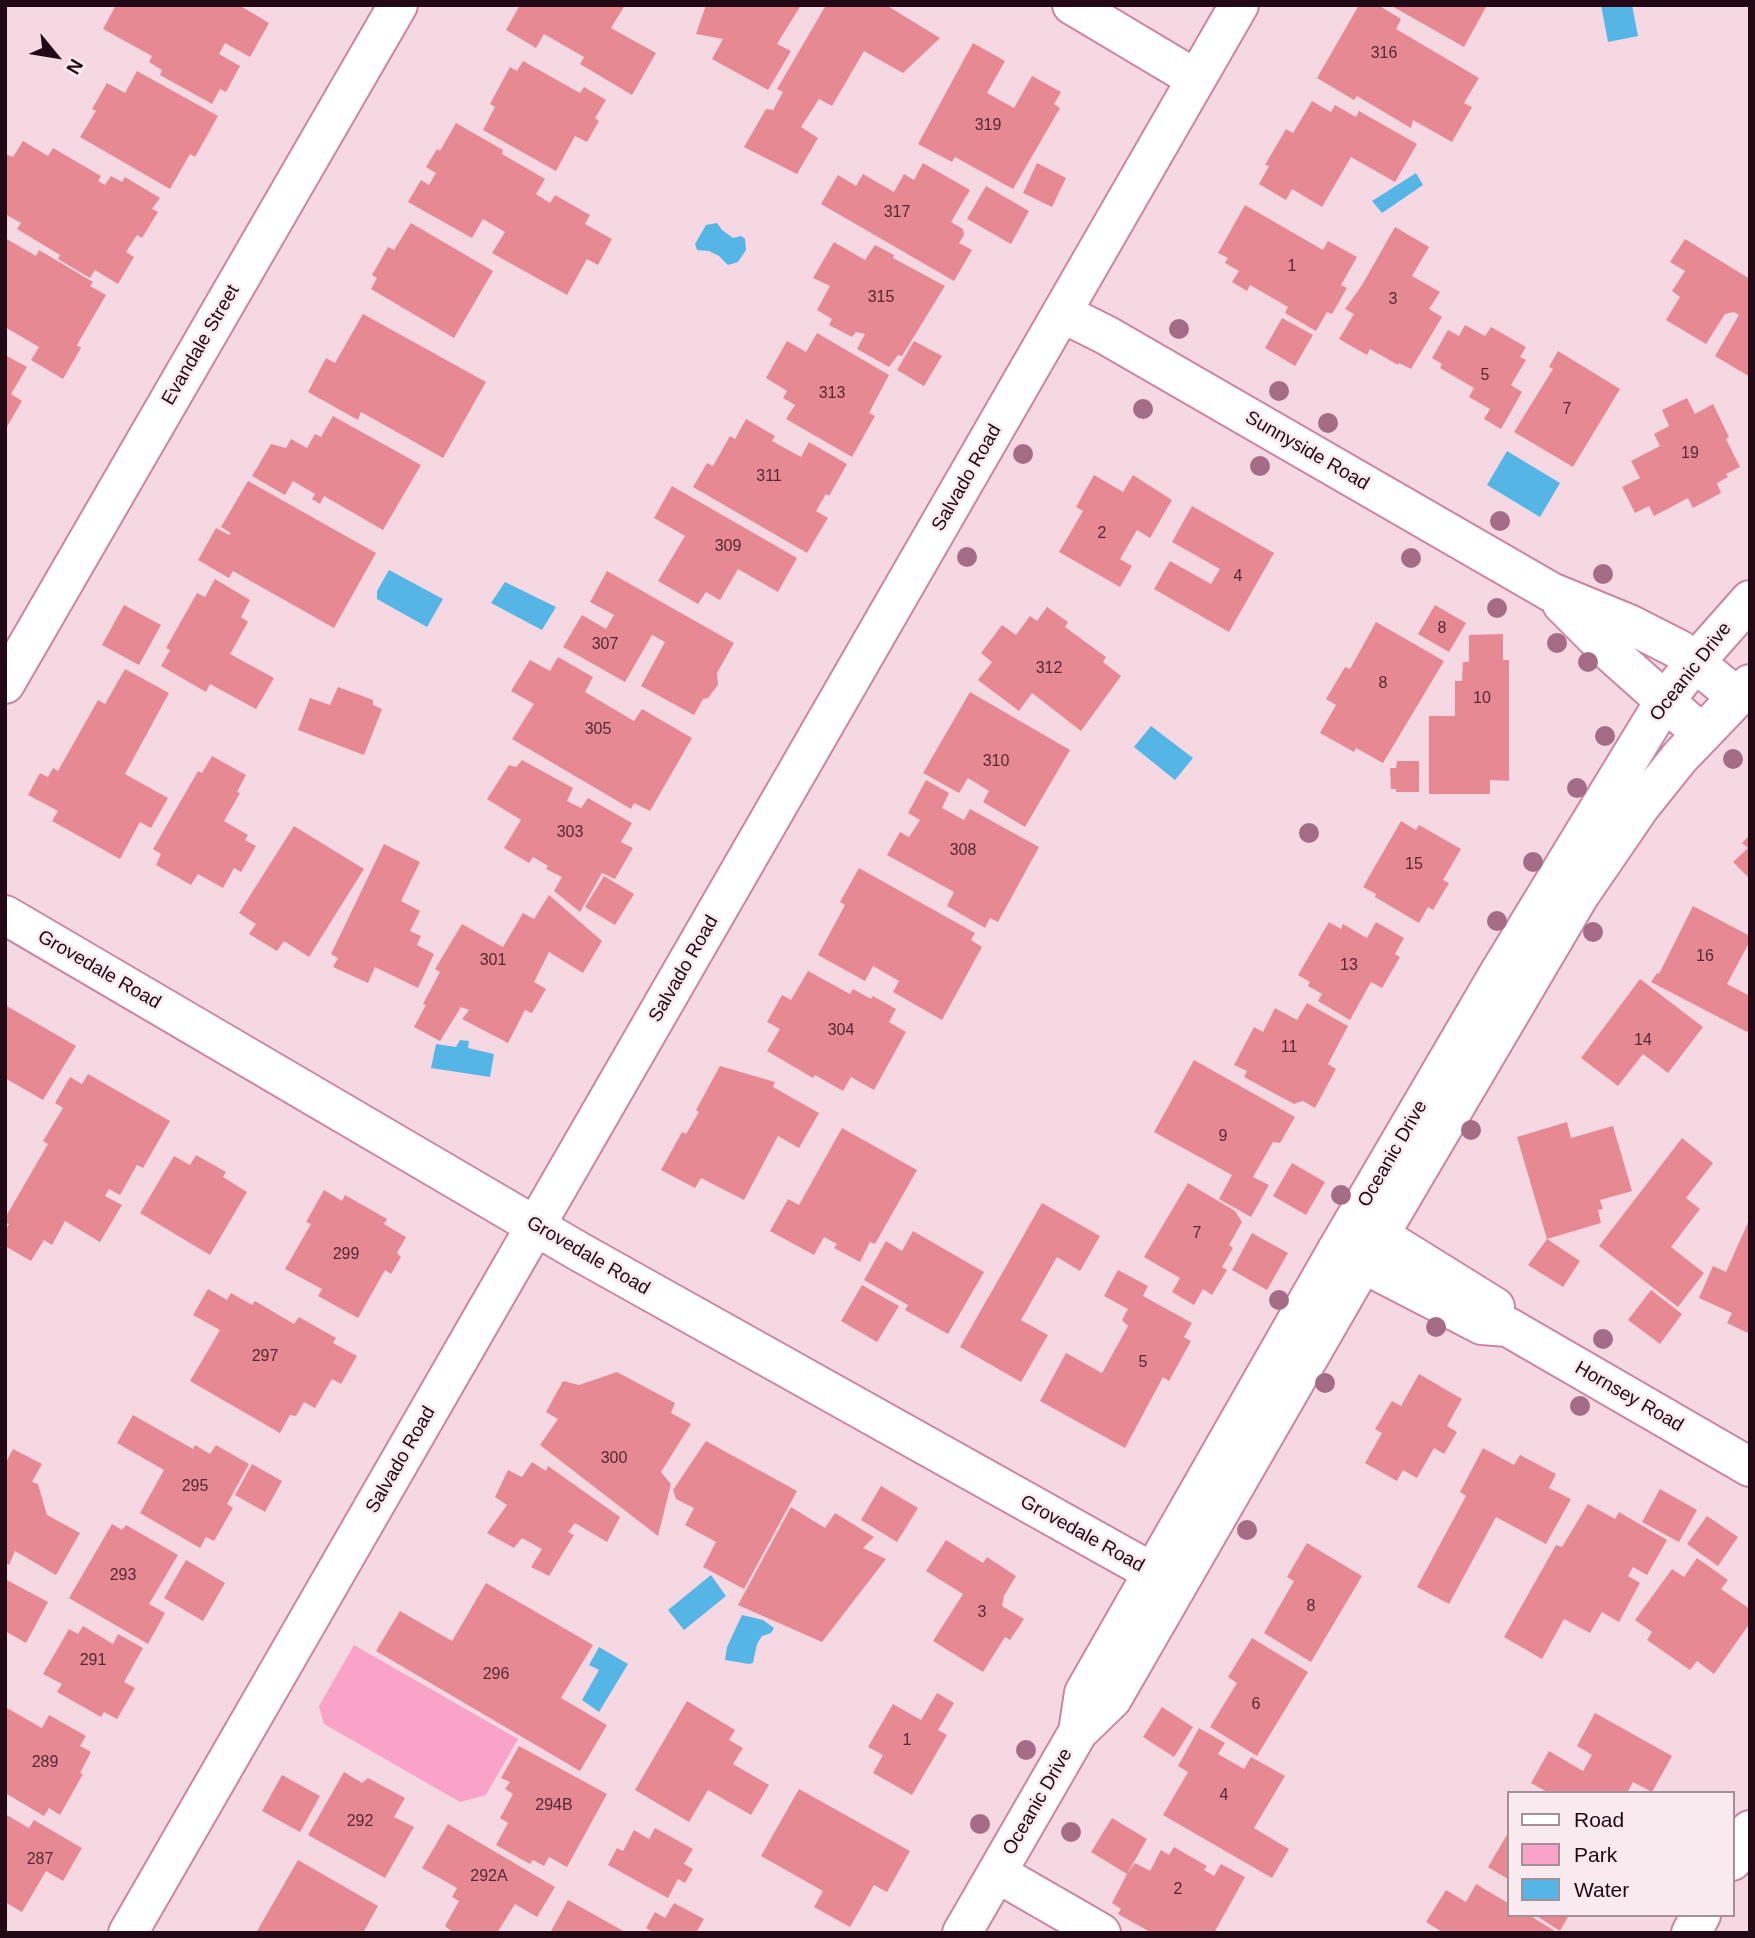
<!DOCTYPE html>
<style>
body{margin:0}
#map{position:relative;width:1755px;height:1938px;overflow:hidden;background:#f6d8e3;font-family:Helvetica,sans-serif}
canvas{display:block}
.frame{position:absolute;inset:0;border:7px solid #230915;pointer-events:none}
.legend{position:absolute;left:1507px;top:1791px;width:228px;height:126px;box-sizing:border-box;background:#f9eaef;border:2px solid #a39098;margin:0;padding:9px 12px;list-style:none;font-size:21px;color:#230915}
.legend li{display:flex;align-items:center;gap:14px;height:35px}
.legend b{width:35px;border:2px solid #a39098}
.north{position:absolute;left:21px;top:21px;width:70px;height:70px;-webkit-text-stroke:5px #f9eaef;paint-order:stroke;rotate:120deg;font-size:19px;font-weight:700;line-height:28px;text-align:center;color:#230915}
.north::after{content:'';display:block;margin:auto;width:24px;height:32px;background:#230915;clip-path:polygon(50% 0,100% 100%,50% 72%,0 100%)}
</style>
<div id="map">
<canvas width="1755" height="1938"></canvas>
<div class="frame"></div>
<ul class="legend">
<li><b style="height:9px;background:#fff"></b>Road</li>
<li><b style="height:19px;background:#faa3c8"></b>Park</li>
<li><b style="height:19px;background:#55b6e6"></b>Water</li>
</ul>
<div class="north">N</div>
</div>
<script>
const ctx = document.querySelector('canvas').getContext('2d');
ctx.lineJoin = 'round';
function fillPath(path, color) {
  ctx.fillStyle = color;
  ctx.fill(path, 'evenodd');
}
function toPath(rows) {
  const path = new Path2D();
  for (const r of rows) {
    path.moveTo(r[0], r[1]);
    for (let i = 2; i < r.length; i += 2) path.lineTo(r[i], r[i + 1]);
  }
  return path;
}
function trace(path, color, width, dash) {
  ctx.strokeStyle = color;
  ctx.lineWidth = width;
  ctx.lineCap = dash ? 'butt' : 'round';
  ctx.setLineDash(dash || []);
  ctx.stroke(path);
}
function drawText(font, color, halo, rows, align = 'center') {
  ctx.font = font + ' Helvetica,sans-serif';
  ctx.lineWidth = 5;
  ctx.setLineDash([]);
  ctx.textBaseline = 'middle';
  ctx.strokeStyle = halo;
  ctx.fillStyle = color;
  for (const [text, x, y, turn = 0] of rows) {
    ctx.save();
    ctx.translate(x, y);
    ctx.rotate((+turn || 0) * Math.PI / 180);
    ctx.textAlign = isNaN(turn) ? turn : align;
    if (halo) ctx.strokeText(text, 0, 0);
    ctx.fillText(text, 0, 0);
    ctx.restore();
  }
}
const green = toPath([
 [354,1645,518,1739,486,1795,460,1802,324,1724,319,1706]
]);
const water = toPath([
 [1601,5,1632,5,1638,36,1608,42],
 [1416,173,1423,185,1382,213,1372,201],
 [717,223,722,230,733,238,741,236,745,239,746,250,738,262,728,265,719,256,709,251,697,250,695,244,706,225],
 [1507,451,1560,483,1540,517,1487,485],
 [389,570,443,599,427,627,377,599,377,591],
 [505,582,556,607,542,630,491,603],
 [1151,726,1193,758,1175,780,1134,747],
 [460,1040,469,1041,468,1048,494,1054,490,1077,431,1068,436,1044,456,1047],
 [711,1575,726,1596,684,1630,668,1610],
 [742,1615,763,1620,774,1628,771,1633,762,1636,757,1644,753,1663,749,1664,725,1660,727,1647],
 [599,1647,628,1664,599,1712,582,1700,599,1670,589,1665]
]);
const building = toPath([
 [116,5,239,5,269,23,250,57,225,43,219,54,240,66,226,92,220,89,212,104,160,75,162,70,149,62,152,56,103,29],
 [520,5,625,5,611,28,656,53,632,95,580,64,584,57,544,34,536,48,506,30],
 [706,5,801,5,777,44,791,51,768,90,712,59,723,39,696,34],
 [826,5,886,5,940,38,903,73,864,51,832,106,819,99,801,127,818,138,797,174,744,147,766,109,773,110,783,92,777,89],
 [1359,5,1378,5,1401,19,1396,29,1479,78,1464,103,1472,107,1452,142,1413,120,1411,128,1357,96,1354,100,1317,78],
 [1390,5,1482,5,1486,7,1464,47],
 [973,43,1005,61,987,93,1014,108,1032,76,1061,92,1054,104,1060,108,1013,189,955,157,952,162,918,144],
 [523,61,580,93,584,87,606,100,595,118,599,121,587,142,575,136,556,171,483,130,495,107,490,104,510,67,517,71],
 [137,71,218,116,195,157,190,154,170,189,80,137,96,111,92,109,107,83,125,93],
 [1312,101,1331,112,1335,105,1356,117,1359,111,1417,144,1395,182,1351,157,1322,207,1292,189,1286,200,1259,184,1269,166,1265,165,1286,129,1293,133],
 [456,123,503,150,502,154,545,179,536,194,550,203,555,195,590,215,585,224,612,239,598,265,587,259,567,295,492,253,505,232,483,219,472,238,408,202,421,180,429,185,436,173,426,167,437,149,440,151],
 [23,141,48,156,53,148,101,176,98,181,105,185,111,176,122,182,125,177,160,198,152,209,158,212,142,238,137,235,126,252,134,257,118,284,95,270,90,278,58,259,60,255,17,229,21,223,5,214,5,154,13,157],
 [923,163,970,190,951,222,963,229,964,235,959,243,972,250,954,281,821,204,838,175,856,186,863,174,894,192,904,174,914,180],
 [1037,163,1066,178,1052,207,1023,193],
 [986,186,1029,211,1011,244,967,219],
 [1245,205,1323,250,1328,241,1357,257,1341,285,1347,288,1332,314,1327,312,1316,331,1285,313,1288,307,1250,285,1247,291,1232,282,1239,271,1225,263,1228,258,1218,253],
 [411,223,493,271,454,338,371,289,377,278,372,275,388,247,394,250],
 [1395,227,1429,247,1412,276,1440,292,1429,309,1442,317,1411,369,1399,363,1398,365,1370,349,1367,355,1339,339,1354,314,1345,309,1362,285],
 [5,238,36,256,39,250,93,282,90,286,106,295,77,345,81,348,63,379,31,360,39,347,5,327],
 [1685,239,1750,279,1750,377,1715,356,1739,315,1734,312,1725,314,1706,344,1666,320,1680,297,1672,291,1685,271,1670,262],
 [834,242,865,260,875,245,894,255,893,258,945,286,902,356,898,355,889,367,857,349,865,334,856,332,852,337,829,325,832,319,817,310,830,286,813,278],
 [363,314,486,382,443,458,361,412,358,420,308,392,326,358,335,363],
 [1282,318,1313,335,1295,366,1265,348],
 [1465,325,1485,336,1491,327,1526,347,1520,357,1526,360,1511,385,1522,392,1501,429,1484,419,1490,409,1469,397,1474,388,1440,368,1442,364,1432,358,1448,330,1459,336],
 [817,333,889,375,869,413,875,416,852,457,786,419,795,405,783,398,787,391,766,378,787,341,806,352],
 [914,341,942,356,924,386,897,370],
 [1558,351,1620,389,1573,467,1514,432,1553,369,1549,367],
 [5,355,27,367,11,394,22,401,5,430],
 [1687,398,1695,414,1713,404,1729,437,1726,439,1740,467,1726,474,1728,477,1717,483,1721,493,1693,508,1688,498,1654,516,1649,506,1635,513,1622,487,1640,478,1631,461,1660,446,1654,434,1669,426,1662,410],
 [333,416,421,465,383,530,324,496,320,504,312,499,315,494,293,481,285,495,252,476,271,444,286,448,291,439,307,448,315,434,321,437],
 [746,419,775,436,772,441,801,457,809,442,847,464,829,496,826,494,816,511,828,518,807,553,693,487,707,463,713,466,730,436,735,439],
 [1094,475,1123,492,1133,475,1172,500,1150,538,1137,530,1120,559,1132,566,1120,587,1059,552,1083,511,1076,507],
 [248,481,376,553,334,628,233,571,229,578,198,560,216,528,229,535,231,533,221,527],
 [672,486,797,558,778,592,738,569,720,600,706,592,698,604,658,581,685,536,654,518],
 [1192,506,1274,553,1229,632,1154,589,1170,561,1211,584,1220,569,1172,542],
 [607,571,734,643,717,673,718,685,708,698,703,699,694,715,641,686,665,642,652,635,625,682,563,647,582,615,606,629,614,615,590,602],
 [215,579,250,600,241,617,248,622,230,654,274,678,256,709,210,684,206,692,161,666,170,650,166,648,197,593,205,597],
 [124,605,161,625,139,665,102,645],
 [1435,605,1466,623,1449,652,1418,634],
 [1047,607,1068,622,1065,627,1106,657,1103,662,1121,676,1081,731,1032,693,1019,711,978,680,992,662,981,653,1002,625,1016,635,1030,616,1037,621],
 [1376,622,1444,661,1383,763,1356,748,1354,752,1320,733,1336,705,1326,699,1345,667,1350,669],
 [1503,634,1503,660,1509,660,1509,781,1490,780,1490,794,1429,794,1429,716,1455,716,1455,681,1462,681,1463,662,1469,662,1469,635],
 [558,657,593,677,585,692,634,721,642,709,692,738,650,811,634,803,631,809,512,739,534,704,511,691,530,660,550,671],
 [125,669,169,693,125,774,168,798,151,828,140,822,120,859,52,821,58,811,28,795,40,773,48,777,53,768,58,771,98,700,105,704],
 [338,687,373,700,373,705,382,709,364,755,298,730,310,698,330,705],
 [970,692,1070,750,1025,827,983,802,989,791,968,778,959,793,923,773],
 [212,756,246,775,237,792,240,793,224,821,248,835,245,840,256,846,241,872,234,868,223,888,198,874,191,885,156,865,161,854,153,849,198,771,202,773],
 [522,760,573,788,567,801,581,808,588,798,632,823,621,842,633,848,615,879,602,873,580,912,554,891,562,877,546,869,548,866,533,857,529,863,504,848,521,820,487,799,509,765,516,767],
 [1397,761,1419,761,1419,792,1396,792,1396,789,1391,789,1390,768,1396,768],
 [926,780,949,793,942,808,964,820,970,809,1039,847,998,922,990,918,985,928,947,906,954,892,887,855,900,832,909,837,920,820,908,813],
 [1401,821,1416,830,1419,825,1461,849,1443,880,1449,883,1433,910,1428,907,1419,923,1375,897,1376,894,1363,887],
 [294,826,364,869,309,957,284,941,277,951,249,934,256,924,239,913],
 [1750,835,1750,879,1733,862,1748,848,1742,843],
 [384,844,420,862,401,901,420,911,410,931,421,936,417,945,434,954,418,988,375,967,368,983,333,967,338,958,331,954],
 [859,868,975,933,971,940,982,947,942,1020,893,992,899,981,873,966,865,981,818,955,845,905,840,902],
 [604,876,634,894,615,925,585,907],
 [549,895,602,941,583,973,549,952,534,982,546,989,532,1013,525,1010,508,1043,462,1019,469,1010,461,1007,440,1041,414,1027,426,1005,423,1004,440,972,435,969,462,924,503,947,523,913,534,919],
 [1693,906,1750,936,1750,941,1727,984,1750,996,1750,1027,1747,1032,1651,982,1657,973,1659,974],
 [1329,922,1341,929,1343,924,1367,938,1376,922,1404,938,1395,954,1400,957,1382,988,1371,982,1350,1020,1318,1001,1322,994,1308,986,1310,982,1298,975],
 [808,971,850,994,853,989,871,999,873,996,896,1009,889,1022,906,1032,874,1090,851,1077,843,1091,815,1075,813,1078,767,1051,780,1029,767,1022,782,995,791,1000],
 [1640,979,1703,1027,1668,1073,1643,1054,1618,1086,1581,1058],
 [1307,1003,1348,1026,1328,1064,1336,1069,1315,1108,1303,1101,1294,1104,1244,1077,1247,1071,1234,1065,1254,1027,1263,1032,1275,1008,1297,1020],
 [5,1005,76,1046,43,1100,5,1078],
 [1194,1060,1295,1117,1280,1143,1273,1142,1253,1177,1269,1185,1251,1217,1219,1199,1232,1175,1154,1132],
 [720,1066,775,1082,773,1087,819,1113,799,1148,778,1136,744,1200,701,1178,695,1188,661,1170,682,1132,686,1134,699,1112,696,1110],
 [88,1074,170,1121,143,1168,137,1165,120,1195,109,1189,105,1196,122,1205,100,1242,65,1221,52,1245,44,1240,31,1261,5,1246,5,1231,9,1224,5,1222,5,1218,48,1144,43,1141,63,1108,55,1103,70,1077,82,1084],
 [1567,1122,1571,1138,1613,1126,1632,1191,1600,1200,1603,1209,1598,1210,1601,1223,1547,1239,1517,1137],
 [842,1128,917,1170,875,1244,870,1242,860,1262,834,1248,837,1244,824,1237,814,1255,770,1231,788,1199,799,1205],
 [1682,1138,1713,1163,1686,1198,1700,1209,1671,1247,1704,1273,1678,1307,1599,1246],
 [196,1155,226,1172,223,1177,247,1192,210,1255,140,1213,174,1156,190,1165],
 [1292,1163,1325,1182,1306,1215,1273,1196],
 [1188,1183,1235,1211,1242,1222,1229,1245,1233,1248,1222,1267,1227,1270,1212,1295,1203,1289,1194,1305,1172,1292,1180,1278,1144,1257],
 [324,1190,342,1201,345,1195,387,1219,384,1224,406,1237,397,1253,401,1257,391,1274,385,1270,358,1318,318,1296,322,1289,285,1269,311,1224,306,1222],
 [1042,1203,1100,1236,1080,1271,1057,1257,1021,1320,1048,1335,1021,1382,960,1347],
 [1750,1218,1750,1334,1727,1323,1732,1313,1699,1298,1713,1266,1726,1272],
 [913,1231,984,1272,948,1334,905,1310,908,1305,864,1280,886,1241,902,1251],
 [1252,1233,1288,1253,1267,1290,1232,1270],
 [1547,1239,1580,1261,1563,1287,1528,1265],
 [1118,1270,1148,1286,1143,1296,1192,1323,1184,1337,1191,1341,1169,1381,1163,1377,1125,1448,1040,1401,1066,1353,1102,1373,1128,1326,1122,1320,1128,1309,1104,1296],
 [862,1285,899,1306,877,1342,841,1321],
 [208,1289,227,1300,231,1293,252,1305,255,1301,294,1324,299,1317,336,1338,333,1343,357,1356,341,1384,332,1379,315,1408,304,1402,296,1416,290,1415,280,1433,190,1381,220,1330,193,1315],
 [1651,1290,1682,1314,1660,1344,1628,1320],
 [617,1372,675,1403,671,1413,691,1424,661,1472,671,1484,658,1536,540,1445,558,1419,546,1412,563,1381,579,1385],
 [1419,1374,1462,1399,1447,1426,1457,1432,1444,1454,1434,1448,1417,1478,1403,1470,1397,1481,1365,1463,1382,1433,1375,1429,1392,1401,1401,1406],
 [133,1415,193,1449,195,1445,210,1454,216,1445,249,1464,227,1504,233,1508,214,1541,206,1537,200,1548,140,1513,164,1470,117,1443],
 [706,1441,797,1491,744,1589,703,1567,716,1542,685,1525,694,1508,676,1499,673,1490],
 [1483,1448,1514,1465,1520,1455,1556,1474,1549,1488,1571,1499,1546,1544,1496,1517,1449,1604,1417,1587,1466,1496,1460,1492],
 [13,1449,42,1464,32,1482,38,1484,47,1515,80,1533,56,1575,15,1551,9,1565,5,1563,5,1464],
 [532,1462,546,1471,548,1466,620,1517,607,1542,575,1523,568,1532,574,1535,549,1576,531,1567,542,1549,522,1538,514,1548,487,1533,507,1505,495,1497,508,1470,522,1477],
 [252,1464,282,1481,265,1512,235,1495],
 [881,1486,918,1508,897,1542,861,1520],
 [1660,1489,1697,1510,1679,1542,1642,1522],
 [1588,1504,1615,1519,1619,1512,1667,1540,1647,1575,1633,1567,1628,1576,1640,1583,1619,1622,1602,1612,1590,1633,1564,1619,1542,1659,1504,1637,1556,1545,1562,1547],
 [791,1507,825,1528,835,1513,874,1537,863,1548,886,1559,822,1642,738,1605],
 [1707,1516,1738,1537,1718,1566,1687,1544],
 [112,1524,122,1530,126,1525,178,1555,149,1604,165,1613,148,1644,69,1598],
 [946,1540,983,1563,987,1557,1016,1576,1004,1596,1002,1606,1024,1619,1010,1640,1005,1637,983,1672,933,1641,963,1594,926,1571],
 [1307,1543,1362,1576,1311,1662,1264,1633,1294,1581,1287,1577],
 [1697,1558,1728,1580,1721,1589,1750,1609,1750,1623,1714,1674,1697,1661,1690,1670,1647,1640,1652,1632,1635,1620,1672,1569,1684,1577],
 [186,1560,225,1583,203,1621,164,1598],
 [5,1579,48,1602,26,1643,5,1631],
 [486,1583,593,1645,561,1698,607,1725,580,1771,376,1651,400,1611,452,1641],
 [83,1626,113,1644,118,1634,143,1648,124,1682,135,1688,117,1719,104,1712,101,1717,57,1692,62,1684,43,1674,69,1629,78,1634],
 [1252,1638,1308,1672,1257,1756,1210,1727,1237,1683,1228,1677],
 [937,1693,954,1703,938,1730,947,1735,912,1795,873,1773,883,1755,868,1747,893,1704,921,1720],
 [687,1701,735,1730,729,1740,743,1748,733,1764,769,1785,751,1815,708,1790,689,1822,635,1790],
 [5,1707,42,1728,49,1715,86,1736,80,1746,91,1752,80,1773,83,1774,60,1815,49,1808,44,1816,5,1793],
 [1162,1707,1193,1727,1174,1757,1143,1737],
 [1595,1713,1672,1756,1652,1792,1633,1782,1627,1793,1549,1793,1531,1783,1549,1751,1583,1771,1592,1755,1577,1746],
 [1199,1728,1225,1743,1218,1754,1244,1769,1251,1757,1285,1776,1254,1828,1289,1849,1272,1878,1163,1815,1188,1772,1178,1766],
 [519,1746,607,1794,567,1867,549,1857,544,1866,533,1860,530,1864,496,1845,508,1823,500,1818,513,1794,505,1789,510,1782,501,1778],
 [344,1772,362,1783,368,1778,405,1798,394,1817,414,1827,385,1878,308,1835],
 [282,1775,320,1796,300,1832,262,1811],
 [799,1789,910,1851,887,1892,874,1885,850,1927,814,1907,823,1891,761,1856],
 [5,1814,29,1828,34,1820,82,1848,63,1881,46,1871,22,1912,5,1902],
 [1112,1818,1147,1839,1127,1874,1091,1852],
 [448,1824,555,1887,537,1917,515,1904,497,1933,450,1933,451,1931,445,1926,459,1901,452,1897,457,1888,422,1868],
 [655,1828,693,1849,684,1864,693,1869,685,1883,678,1879,668,1898,608,1865,617,1848,623,1851,634,1830,649,1839],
 [1508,1833,1508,1879,1488,1867],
 [1174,1847,1207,1866,1204,1870,1214,1876,1221,1864,1245,1877,1214,1933,1152,1933,1118,1914,1121,1909,1112,1903,1127,1874,1135,1863,1150,1871,1161,1850,1169,1855],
 [298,1860,378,1906,363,1933,256,1933],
 [1476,1884,1508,1903,1508,1915,1529,1915,1558,1933,1444,1933,1426,1922,1446,1890,1466,1902],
 [568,1900,627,1933,550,1933],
 [674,1903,704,1919,696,1933,654,1933,646,1928,655,1912,665,1918],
 [1535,1915,1569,1915,1560,1931]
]);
const minor = toPath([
 [1072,5,1196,79],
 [1062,313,1106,335,1551,592,1629,624,1680,650,1737,697],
 [1562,604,1610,652,1702,734],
 [5,684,398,5],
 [5,915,578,1251,1177,1586],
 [1355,1220,1495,1307],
 [1337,1250,1482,1325,1508,1327,1750,1467],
 [1732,1861,1750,1830],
 [997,1873,1101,1933],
 [128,1933,1239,5],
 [1691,1933,1701,1915]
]);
const major = toPath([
 [1078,1732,1084,1693,1337,1250,1499,973,1664,702,1696,661,1750,600],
 [962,1933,1078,1732,1112,1699,1380,1234,1579,896,1640,807,1680,757,1750,684]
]);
const trees = [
 [1179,329],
 [1279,391],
 [1143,409],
 [1328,423],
 [1023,454],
 [1260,466],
 [1500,521],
 [967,557],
 [1411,558],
 [1603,574],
 [1497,608],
 [1557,643],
 [1588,662],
 [1605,736],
 [1733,759],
 [1577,788],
 [1309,833],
 [1533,862],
 [1497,921],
 [1593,932],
 [1471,1130],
 [1341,1195],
 [1279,1300],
 [1436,1327],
 [1603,1339],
 [1325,1383],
 [1580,1406],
 [1247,1530],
 [1026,1750],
 [980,1824],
 [1071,1832]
];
const numberNames = [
 ["316",1384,54],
 ["319",988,126],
 ["317",897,213],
 ["1",1292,267],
 ["315",881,298],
 ["3",1393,300],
 ["5",1485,376],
 ["313",832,394],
 ["7",1567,410],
 ["19",1690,454],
 ["311",769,477],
 ["2",1102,534],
 ["309",728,547],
 ["4",1238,577],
 ["8",1442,629],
 ["307",605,645],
 ["312",1049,669],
 ["8",1383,684],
 ["10",1482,699],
 ["305",598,730],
 ["310",996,762],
 ["303",570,833],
 ["308",963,851],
 ["15",1414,865],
 ["16",1705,957],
 ["301",493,961],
 ["13",1349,966],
 ["304",841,1031],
 ["14",1643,1041],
 ["11",1289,1048],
 ["9",1223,1137],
 ["7",1197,1234],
 ["299",346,1255],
 ["297",265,1357],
 ["5",1143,1363],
 ["300",614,1459],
 ["295",195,1487],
 ["293",123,1576],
 ["8",1311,1607],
 ["3",982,1613],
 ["291",93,1661],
 ["296",496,1675],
 ["6",1256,1705],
 ["1",907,1741],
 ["289",45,1763],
 ["4",1224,1796],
 ["294B",554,1806],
 ["292",360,1822],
 ["287",40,1860],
 ["292A",489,1877],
 ["2",1178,1890]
];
const streetNames = [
 ["Evandale Street",201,345,-60],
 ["Sunnyside Road",1307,451,30],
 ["Salvado Road",967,478,-60],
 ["Oceanic Drive",1691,672,-52],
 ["Salvado Road",684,969,-60],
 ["Grovedale Road",99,970,30],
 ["Oceanic Drive",1393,1154,-60],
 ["Grovedale Road",588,1256,30],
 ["Hornsey Road",1629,1397,30],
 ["Salvado Road",401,1460,-60],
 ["Grovedale Road",1082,1534,29],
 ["Oceanic Drive",1038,1802,-60]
];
fillPath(green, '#faa3c8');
fillPath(water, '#55b6e6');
fillPath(building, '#e68993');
trace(minor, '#cb85a3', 42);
trace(major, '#cb85a3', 42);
trace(minor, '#fff', 38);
trace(major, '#fff', 38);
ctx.fillStyle = '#a46c87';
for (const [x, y] of trees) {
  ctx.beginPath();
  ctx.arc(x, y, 10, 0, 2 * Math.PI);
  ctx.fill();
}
drawText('16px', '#542934', null, numberNames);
drawText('19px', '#230915', '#f9eaef', streetNames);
</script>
